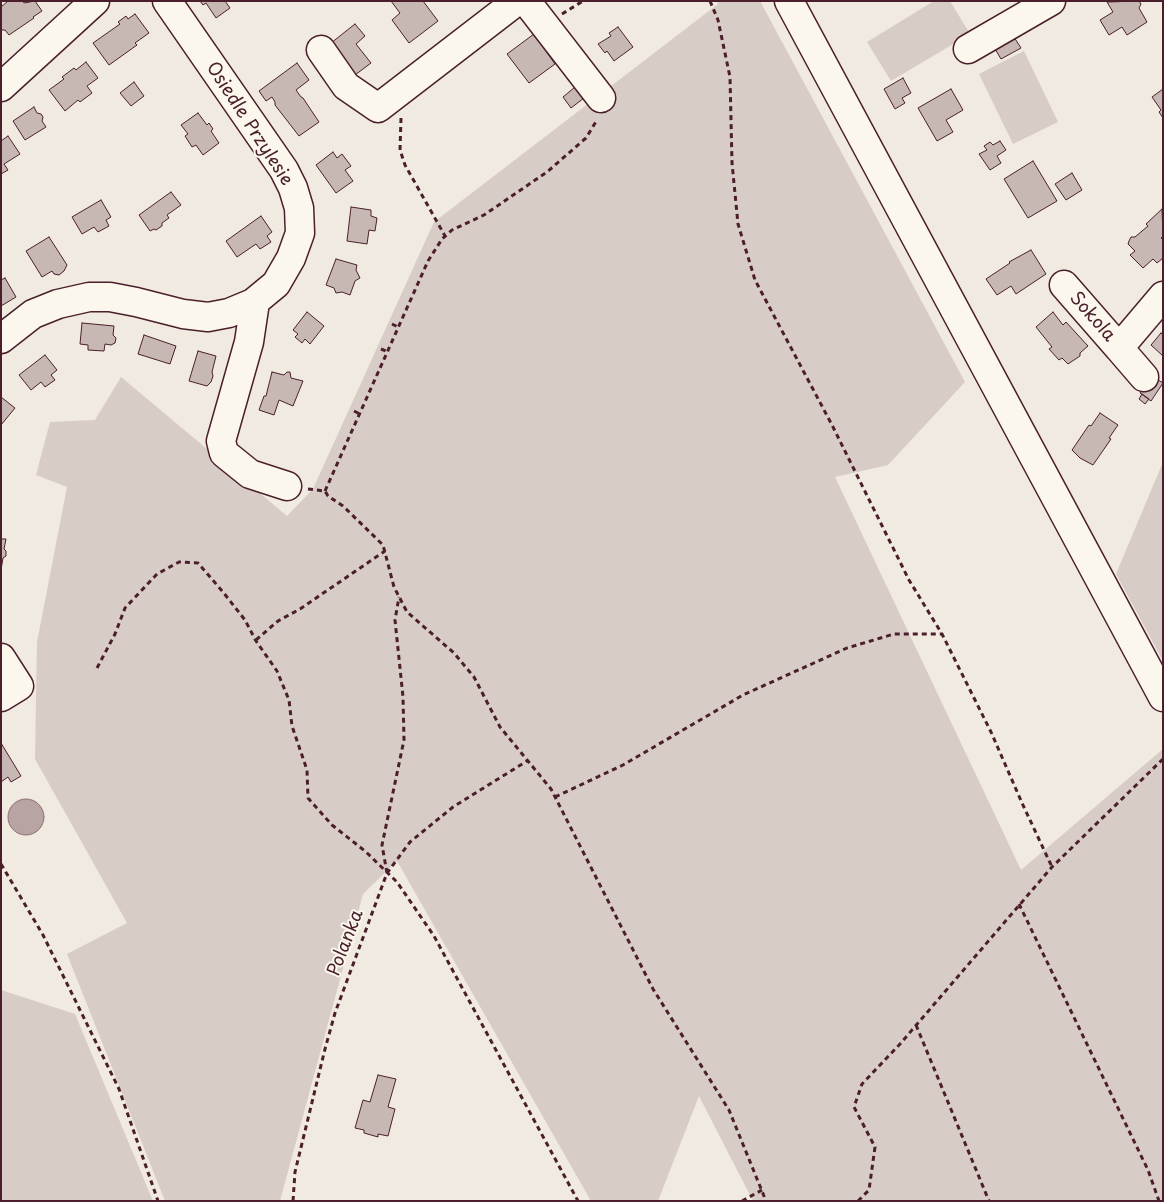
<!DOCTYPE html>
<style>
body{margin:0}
#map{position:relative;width:1164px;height:1202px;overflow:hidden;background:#f0eae0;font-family:"Playpen Sans",sans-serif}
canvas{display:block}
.frame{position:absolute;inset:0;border:2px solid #4a1f2b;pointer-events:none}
</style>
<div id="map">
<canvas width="1164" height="1202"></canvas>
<div class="frame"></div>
</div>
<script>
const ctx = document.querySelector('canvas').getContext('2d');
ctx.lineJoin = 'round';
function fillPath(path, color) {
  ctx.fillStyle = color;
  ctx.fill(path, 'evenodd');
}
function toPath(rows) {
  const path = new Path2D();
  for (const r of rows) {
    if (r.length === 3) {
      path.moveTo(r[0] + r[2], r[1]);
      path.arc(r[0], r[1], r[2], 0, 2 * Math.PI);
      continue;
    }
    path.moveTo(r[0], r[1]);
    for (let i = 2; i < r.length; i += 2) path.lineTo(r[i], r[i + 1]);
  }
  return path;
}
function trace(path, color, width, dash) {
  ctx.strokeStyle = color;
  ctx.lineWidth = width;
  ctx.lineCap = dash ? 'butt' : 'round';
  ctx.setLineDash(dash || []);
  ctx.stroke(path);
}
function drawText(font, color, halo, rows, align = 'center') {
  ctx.font = font + ' "Playpen Sans",sans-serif';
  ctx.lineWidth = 4;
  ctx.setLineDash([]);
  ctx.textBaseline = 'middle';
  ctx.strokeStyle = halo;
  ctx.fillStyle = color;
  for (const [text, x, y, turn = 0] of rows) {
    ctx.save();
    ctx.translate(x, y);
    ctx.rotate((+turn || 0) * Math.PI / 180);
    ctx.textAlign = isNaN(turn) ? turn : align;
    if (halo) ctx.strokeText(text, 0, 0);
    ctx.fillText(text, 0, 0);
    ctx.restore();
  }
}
const green = toPath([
 [717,1,760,1,965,382,888,465,835,477,1021,870,1163,749,1163,1201,753,1201,699,1096,658,1201,591,1201,397,861,363,894,280,1201,165,1201,67,954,127,923,35,759,37,642,67,487,36,475,50,422,95,420,121,377,287,516,313,489,434,222,718,4],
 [934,1,950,1,970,34,891,81,867,42],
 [1024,51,1058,122,1013,144,979,74],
 [1163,462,1163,661,1116,574],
 [1,990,75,1014,153,1201,1,1201]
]);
const water = toPath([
 [26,817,18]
]);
const building = toPath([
 [8,1,23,1,24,3,35,1,42,11,33,17,34,18,9,35,5,30,1,30,1,7,8,1],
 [200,1,225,1,230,8,216,18,206,3,203,5,200,1],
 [391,1,423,1,438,21,409,43,392,20,400,13,391,1],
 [1139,1,1141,4,1139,8,1147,22,1127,35,1122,27,1109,35,1100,20,1113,12,1107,2,1139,1],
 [135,14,149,33,135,43,137,45,109,65,93,43,120,24,118,22,126,16,128,19,135,14],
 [355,24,365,36,356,44,371,63,351,78,326,47,355,24],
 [618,27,633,47,614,61,607,51,605,53,598,44,611,36,609,33,618,27],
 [1010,31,1021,48,1001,59,991,42,1010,31],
 [534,34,555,64,529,83,507,54,534,34],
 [86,62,98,78,87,86,92,93,80,102,78,100,65,111,49,90,64,79,62,77,74,68,76,70,86,62],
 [297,63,309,80,296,90,301,97,303,98,319,122,299,136,275,105,275,102,272,97,266,101,259,91,297,63],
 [903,78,911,93,902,98,905,103,895,109,884,89,903,78],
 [134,82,144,96,131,106,120,93,134,82],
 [575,87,584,98,571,108,563,97,575,87],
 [951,89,963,110,946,120,953,132,937,141,918,108,951,89],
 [1163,89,1163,118,1159,112,1161,110,1152,97,1163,89],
 [34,107,37,113,41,114,43,117,42,121,46,127,25,140,13,121,34,107],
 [198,113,207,125,209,123,213,129,211,131,219,143,203,155,196,145,192,147,185,136,188,134,181,125,198,113],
 [8,136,20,154,4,164,8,170,1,174,1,141,8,136],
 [1000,141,1006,150,997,156,1001,163,990,170,979,154,987,150,984,146,990,142,993,145,1000,141],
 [333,152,337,158,342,154,351,166,345,170,353,181,336,193,316,165,333,152],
 [1033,161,1057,201,1028,218,1004,179,1033,161],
 [1072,173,1082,190,1066,200,1055,184,1072,173],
 [171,192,181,205,167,215,169,218,162,223,162,226,156,230,154,229,150,231,139,215,171,192],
 [101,200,111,217,106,220,109,226,98,232,94,227,82,234,72,217,101,200],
 [351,207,371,210,371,216,377,218,375,231,369,230,367,244,347,241,351,207],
 [1162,209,1163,236,1161,238,1163,239,1163,258,1157,263,1153,259,1143,268,1130,255,1135,251,1128,244,1129,241,1131,237,1135,237,1148,226,1146,224,1162,209],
 [261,216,272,232,267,236,271,242,260,249,256,244,237,257,226,241,261,216],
 [49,237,67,265,64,271,59,275,54,274,52,271,42,277,26,251,49,237],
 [1031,250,1046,274,1016,294,1011,286,997,295,986,279,1010,263,1009,262,1031,250],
 [336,259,357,265,356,270,360,278,355,281,350,295,342,292,336,293,334,288,326,285,336,259],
 [5,278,16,297,1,306,1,280,5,278],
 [307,312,324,326,310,344,305,339,302,343,295,337,298,334,293,330,307,312],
 [1053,312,1063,325,1066,322,1088,346,1080,353,1080,356,1068,364,1062,358,1059,360,1049,349,1052,347,1036,327,1053,312],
 [82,323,114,326,113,335,116,338,115,343,111,345,105,344,104,351,88,350,88,345,80,344,82,323],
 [1161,333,1163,335,1163,356,1151,345,1161,333],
 [144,335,176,346,170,364,138,354,144,335],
 [198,351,216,356,212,372,213,376,211,382,207,386,189,381,198,351],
 [45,355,57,370,51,375,55,380,45,387,41,382,31,390,19,375,45,355],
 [272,372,284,375,287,372,290,372,291,378,303,381,293,406,279,400,274,415,259,410,264,396,266,396,272,372],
 [1152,376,1163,383,1151,401,1140,393,1152,376],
 [1142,394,1149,399,1145,404,1139,399,1142,394],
 [1,397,15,408,1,425,1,397],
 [1100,413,1118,425,1109,438,1111,439,1093,465,1080,458,1072,450,1089,425,1091,426,1100,413],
 [1,539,6,539,4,549,6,551,6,556,3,558,1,570,1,539],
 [1,743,21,776,11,782,8,777,1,782,1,743],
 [378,1075,396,1079,388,1107,395,1109,388,1136,378,1134,378,1137,364,1133,364,1130,355,1128,363,1100,370,1102,378,1075]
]);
const path = toPath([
 [710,1,718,20,730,77,732,163,738,224,755,280,832,425,909,580,942,634,991,732,1022,803,1052,867],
 [562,14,583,1],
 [401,118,400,150,405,165,445,236],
 [392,324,400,328],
 [381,349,388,352],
 [354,411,360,414],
 [308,489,325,491,328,496,343,506,383,545,394,587,407,612,454,653,474,677,500,727,551,789,653,989,729,1110,766,1201],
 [325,491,428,261,442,239,452,230,484,215,547,172,586,138,597,120],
 [256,640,278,621,300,609,385,551],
 [97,668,115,634,125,608,157,574,179,562,198,563,223,592,245,620,256,641,277,671,289,700,292,726,307,770,308,798,332,825,365,851,397,882,434,936,578,1201],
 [555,797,623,765,743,695,847,648,894,634,942,634],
 [1,864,43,935,119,1089,158,1201],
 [387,873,382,845,404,740,403,697,395,620,399,597],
 [1019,904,1148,1170,1159,1201],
 [916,1025,989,1201],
 [293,1201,295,1172,325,1049,335,1013,387,873,410,842,453,807,527,761],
 [742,1201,762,1190],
 [858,1201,869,1190,875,1147,854,1107,862,1084,900,1044,1052,867,1163,759]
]);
const minor = toPath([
 [526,1,601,98],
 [968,49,1051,1],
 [321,50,346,86,378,108,517,1],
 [1,87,95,1],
 [1064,285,1119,348,1163,296],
 [255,302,249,342,221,441,224,453,250,474,287,486],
 [1,339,33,314,58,304,89,297,110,297,136,302,183,314,208,317,229,313,253,303,276,284,291,258,300,233,299,208,293,188,284,170,167,1],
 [1119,348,1144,377],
 [1,658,19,686,1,697]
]);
const major = toPath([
 [789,1,1163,697]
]);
const streetNames = [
 ["Osiedle Przylesie",249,124,57],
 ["Sokola",1092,317,49],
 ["Polanka",346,943,-69]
];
fillPath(green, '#d8ccc6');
fillPath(water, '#b8a4a2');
trace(water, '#8c6f72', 1);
fillPath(building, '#c8b8b3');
trace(building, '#4a1f2b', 1);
trace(minor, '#4a1f2b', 31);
trace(major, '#4a1f2b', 31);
trace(path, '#4a1f2b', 3, [5, 4]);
trace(minor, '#fbf7ec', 28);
trace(major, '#fbf7ec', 28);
drawText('18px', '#4a1f2b', '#fbf7ec', streetNames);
</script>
